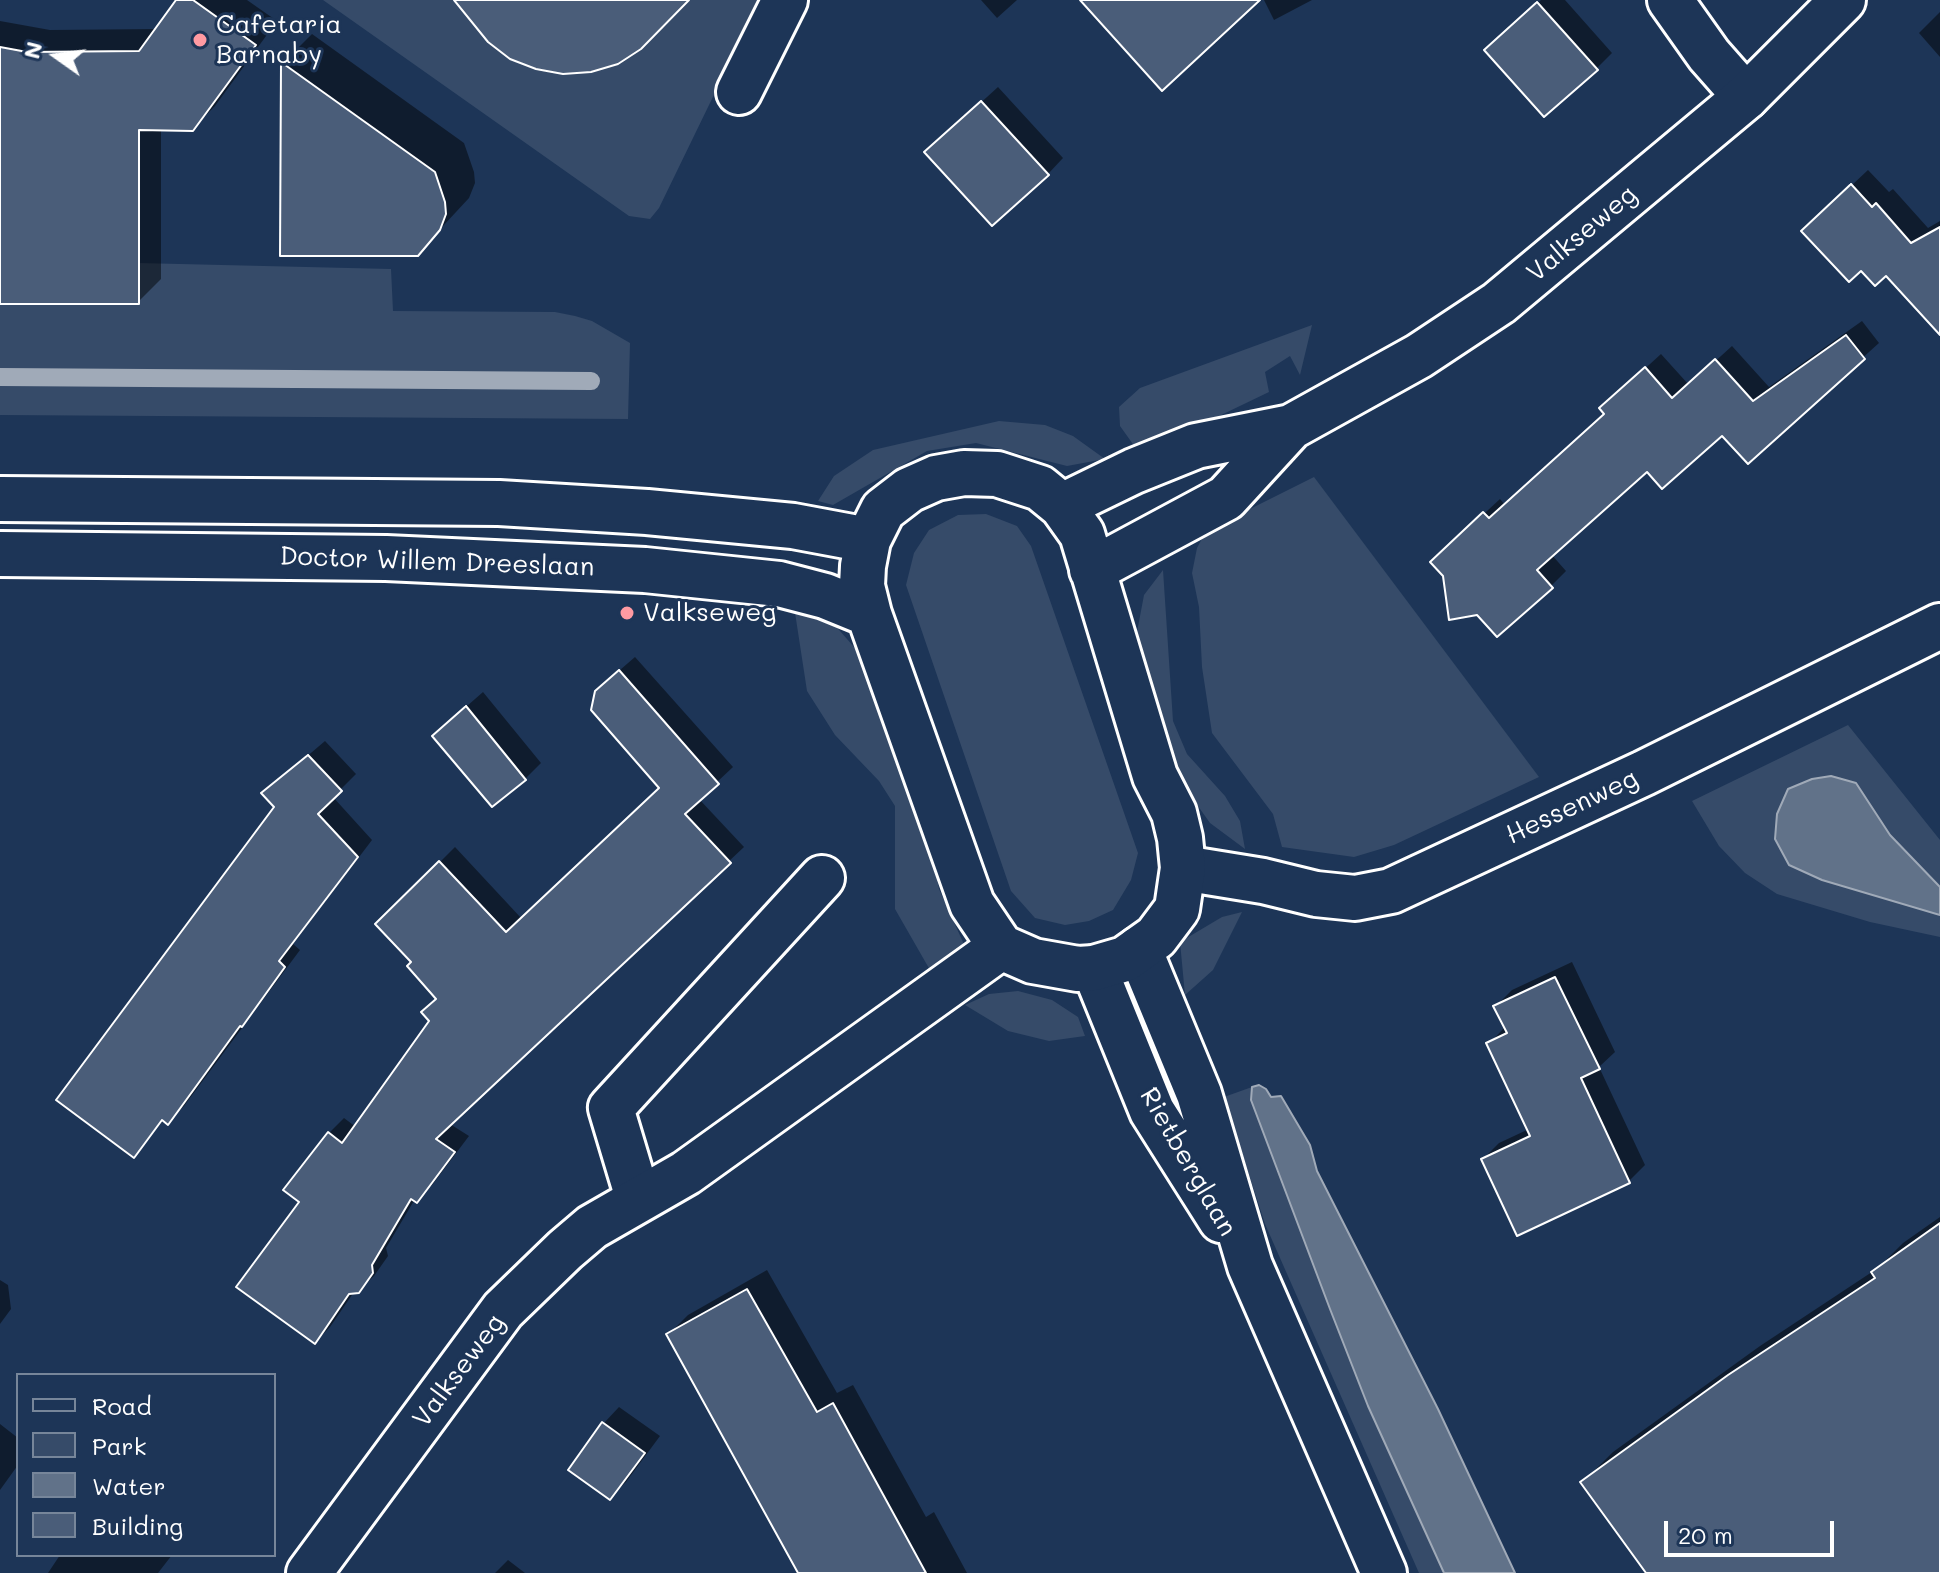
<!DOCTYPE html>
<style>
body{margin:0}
#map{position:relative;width:1940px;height:1573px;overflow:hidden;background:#1d3557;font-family:Mali,sans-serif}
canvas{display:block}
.legend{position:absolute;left:16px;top:1373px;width:260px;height:184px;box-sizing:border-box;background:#1d3557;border:2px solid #77869a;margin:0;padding:10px 14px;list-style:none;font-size:24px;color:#fff}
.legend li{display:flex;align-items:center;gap:16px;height:40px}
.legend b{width:40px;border:2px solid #77869a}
.north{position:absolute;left:16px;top:16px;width:80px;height:80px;-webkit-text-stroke:6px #1d3557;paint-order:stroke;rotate:284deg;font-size:22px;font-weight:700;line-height:32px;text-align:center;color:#fff}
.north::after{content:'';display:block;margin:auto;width:28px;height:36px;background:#fff;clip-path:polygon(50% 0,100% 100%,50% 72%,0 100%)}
.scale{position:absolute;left:1664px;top:1521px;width:170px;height:36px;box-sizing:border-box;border:4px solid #fff;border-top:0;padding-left:10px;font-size:24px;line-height:28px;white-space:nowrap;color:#fff;-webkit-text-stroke:6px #1d3557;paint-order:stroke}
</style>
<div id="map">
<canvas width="1940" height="1573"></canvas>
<ul class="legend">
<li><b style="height:10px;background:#1d3557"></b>Road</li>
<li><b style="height:22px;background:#364b69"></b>Park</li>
<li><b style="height:22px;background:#617289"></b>Water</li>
<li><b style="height:22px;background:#4a5d79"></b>Building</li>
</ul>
<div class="north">N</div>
<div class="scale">20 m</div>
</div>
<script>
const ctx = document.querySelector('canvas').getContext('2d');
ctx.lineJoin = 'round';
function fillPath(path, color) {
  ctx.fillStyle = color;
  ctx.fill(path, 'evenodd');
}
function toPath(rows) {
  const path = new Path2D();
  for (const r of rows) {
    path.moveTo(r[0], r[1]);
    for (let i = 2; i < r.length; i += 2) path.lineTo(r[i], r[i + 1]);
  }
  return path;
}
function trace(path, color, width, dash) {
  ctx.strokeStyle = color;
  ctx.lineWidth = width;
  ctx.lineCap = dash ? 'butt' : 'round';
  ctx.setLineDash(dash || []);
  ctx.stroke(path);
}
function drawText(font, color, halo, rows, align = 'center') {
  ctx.font = font + ' Mali,sans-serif';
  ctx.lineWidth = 6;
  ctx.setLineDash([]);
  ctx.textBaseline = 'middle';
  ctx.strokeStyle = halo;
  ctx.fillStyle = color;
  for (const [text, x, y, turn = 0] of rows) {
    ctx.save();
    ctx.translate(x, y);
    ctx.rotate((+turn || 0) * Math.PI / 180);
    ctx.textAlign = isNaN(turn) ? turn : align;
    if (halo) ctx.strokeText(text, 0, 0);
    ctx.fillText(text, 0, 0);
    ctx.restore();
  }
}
const green = toPath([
 [323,0,760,0,659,208,650,219,629,216],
 [138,263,391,269,393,311,555,312,575,316,592,321,630,343,628,419,0,415,0,300,139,304],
 [1312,325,1300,375,1290,356,1265,372,1269,392,1140,454,1120,426,1119,407,1140,388],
 [999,421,1045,425,1073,436,1105,459,1067,466,976,443,927,451,833,505,818,501,834,476,873,450],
 [1314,477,1539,777,1394,845,1354,857,1282,847,1273,814,1212,733,1202,667,1199,607,1192,573,1197,548,1206,531],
 [986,514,1017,526,1031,546,1138,853,1131,880,1113,910,1089,921,1065,925,1035,918,1011,891,906,585,914,553,929,530,958,515],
 [1163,570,1173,721,1187,754,1225,796,1240,821,1245,849,1210,823,1176,775,1134,648,1144,595],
 [794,606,833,623,868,663,926,817,939,889,967,951,934,977,895,909,895,806,879,781,835,735,807,691],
 [1848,725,1940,840,1940,937,1870,922,1777,894,1745,873,1719,846,1692,801],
 [1242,912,1213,970,1185,995,1180,942,1222,917],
 [1018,991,1052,1000,1078,1017,1085,1036,1049,1041,1008,1031,965,1005,989,994],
 [1252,1087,1251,1100,1330,1309,1368,1406,1444,1573,1419,1573,1265,1224,1224,1097]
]);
const water = toPath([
 [1831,776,1856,783,1890,835,1940,887,1940,915,1822,880,1789,865,1775,839,1777,814,1788,789,1812,779,1831,776],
 [1259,1085,1266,1089,1271,1097,1281,1096,1310,1145,1317,1171,1438,1409,1515,1573,1444,1573,1368,1406,1330,1309,1251,1100,1252,1087,1259,1085]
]);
const shadow = toPath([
 [178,0,247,0,277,21,215,106,192,129,161,128,161,279,138,302,0,302,0,21,50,30,157,29],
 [981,0,1017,0,997,18],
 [1264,0,1312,0,1274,20],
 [1541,0,1565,0,1612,53,1596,69,1503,34],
 [1940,12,1940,57,1919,33],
 [312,34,464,143,474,172,475,183,469,198,417,254,282,254,283,63],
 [998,87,1063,158,1048,174,943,137],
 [1868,170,1889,192,1893,189,1928,228,1940,221,1940,310,1886,274,1820,215],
 [1862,321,1879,343,1748,461,1722,433,1648,470,1551,554,1566,571,1551,586,1448,547,1500,499,1505,505,1606,413,1617,394,1661,354,1689,385,1732,346,1769,387],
 [635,657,733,767,699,799,744,847,450,1124,469,1136,432,1185,415,1199,386,1248,388,1256,374,1276,358,1291,354,1292,330,1327,315,1342,302,1202,329,1133,344,1118,356,1127,432,1021,438,997,413,962,378,924,455,847,522,919,661,788,613,676],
 [483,692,541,763,525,779,451,720],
 [325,741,356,774,333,797,372,840,293,944,300,950,184,1106,168,1122,164,1119,134,1155,277,807,264,793],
 [1572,962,1615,1052,1599,1067,1645,1165,1629,1181,1518,1233,1483,1159,1499,1143,1529,1129,1489,1044,1504,1028,1496,1006,1512,990],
 [1940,1217,1940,1573,1649,1573,1583,1482,1613,1452,1760,1346,1878,1268,1903,1243],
 [767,1270,837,1393,853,1385,926,1517,934,1512,967,1573,799,1573,668,1335,688,1315],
 [0,1280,8,1285,11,1309,0,1324],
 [619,1407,660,1436,626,1482,610,1497,604,1423],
 [0,1424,18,1438,18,1465,0,1490],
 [60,1555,172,1555,158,1573,48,1573],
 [508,1560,525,1573,495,1573]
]);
const stream = toPath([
 [0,377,591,381]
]);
const building = toPath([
 [176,0,193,0,256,45,193,131,139,130,139,304,0,304,0,47,27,52,139,51,176,0],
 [454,0,689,0,641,49,618,64,591,72,563,74,536,69,510,59,488,42,454,0],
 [1080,0,1260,0,1162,91,1080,0],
 [1537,2,1598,70,1544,117,1484,50,1537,2],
 [281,62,435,172,445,202,446,214,440,230,418,256,280,256,281,62],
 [981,101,1049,175,992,226,924,152,981,101],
 [1851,184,1872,207,1876,203,1911,243,1940,227,1940,335,1886,276,1875,286,1861,271,1849,282,1801,231,1851,184],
 [1846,335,1865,359,1748,464,1722,436,1662,489,1647,472,1537,570,1553,588,1497,637,1477,615,1449,620,1443,576,1430,562,1483,512,1489,518,1604,414,1599,408,1645,367,1672,398,1715,359,1753,401,1846,335],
 [619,670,719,784,685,814,731,863,436,1139,455,1152,417,1203,411,1199,372,1265,373,1273,359,1293,349,1294,315,1344,236,1287,299,1202,283,1190,328,1132,342,1143,429,1021,421,1012,436,999,407,966,411,962,375,924,439,861,506,932,659,788,591,710,595,691,619,670],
 [466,706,526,780,492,807,432,736,466,706],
 [308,755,342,791,318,814,358,857,279,961,285,967,242,1027,240,1026,168,1125,162,1120,134,1158,56,1100,274,807,261,793,308,755],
 [1555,977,1600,1069,1581,1078,1630,1183,1517,1236,1481,1159,1530,1136,1486,1043,1507,1033,1493,1006,1555,977],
 [1940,1223,1940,1573,1646,1573,1580,1482,1728,1375,1875,1278,1871,1272,1940,1223],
 [747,1289,817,1412,833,1403,926,1573,798,1573,666,1334,747,1289],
 [602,1422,645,1453,610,1500,568,1470,602,1422]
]);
const street = toPath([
 [1670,0,1709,55,1746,97],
 [739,92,785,0],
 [1183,868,1263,881,1316,894,1355,898,1391,891,1644,773,1940,626],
 [1139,949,1199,1094,1250,1266,1384,1573],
 [1094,968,1152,1111,1221,1220],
 [638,1198,611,1108,822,878]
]);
const secondary = toPath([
 [964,473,997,474,1040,488,1062,506,1082,534,1155,776,1174,813,1180,838,1183,868,1177,909,1156,937,1125,959,1094,968,1078,969,1033,961,1001,947,972,904,869,614,862,586,863,566,868,540,883,510,909,490,936,478,964,473],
 [0,499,499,503,647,512,793,526,868,540],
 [1062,506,1134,471,1196,446,1291,427,1419,356,1499,303,1746,97,1843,0],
 [0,554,386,558,645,570,779,584,825,596,869,614],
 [1092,570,1226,498,1291,427],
 [309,1573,503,1310,565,1250,592,1227,686,1173,1001,947]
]);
const markers = [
 [200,40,8,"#ff9aa2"],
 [627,613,8,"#ff9aa2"]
];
const poiNames = [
 ["Cafetaria",216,25],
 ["Barnaby",216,55],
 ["Valkseweg",643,613]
];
const streetNames = [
 ["Valkseweg",1582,234,-40],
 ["Doctor Willem Dreeslaan",437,562,2],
 ["Hessenweg",1572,807,-25],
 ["Rietberglaan",1188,1162,60],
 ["Valkseweg",459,1371,-53]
];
fillPath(green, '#364b69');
fillPath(water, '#617289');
trace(water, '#a0aab8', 2);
fillPath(shadow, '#0007');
trace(stream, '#a0aab8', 18);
fillPath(building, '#4a5d79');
trace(building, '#fff', 2);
trace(street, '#fff', 50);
trace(secondary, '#fff', 50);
trace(street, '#1d3557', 44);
trace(secondary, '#1d3557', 44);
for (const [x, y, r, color] of markers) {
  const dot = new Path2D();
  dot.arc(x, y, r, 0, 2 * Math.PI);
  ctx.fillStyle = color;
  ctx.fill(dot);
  trace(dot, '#1d3557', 3);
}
drawText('26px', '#fff', '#1d3557', poiNames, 'left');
drawText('26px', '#fff', '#1d3557', streetNames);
</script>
